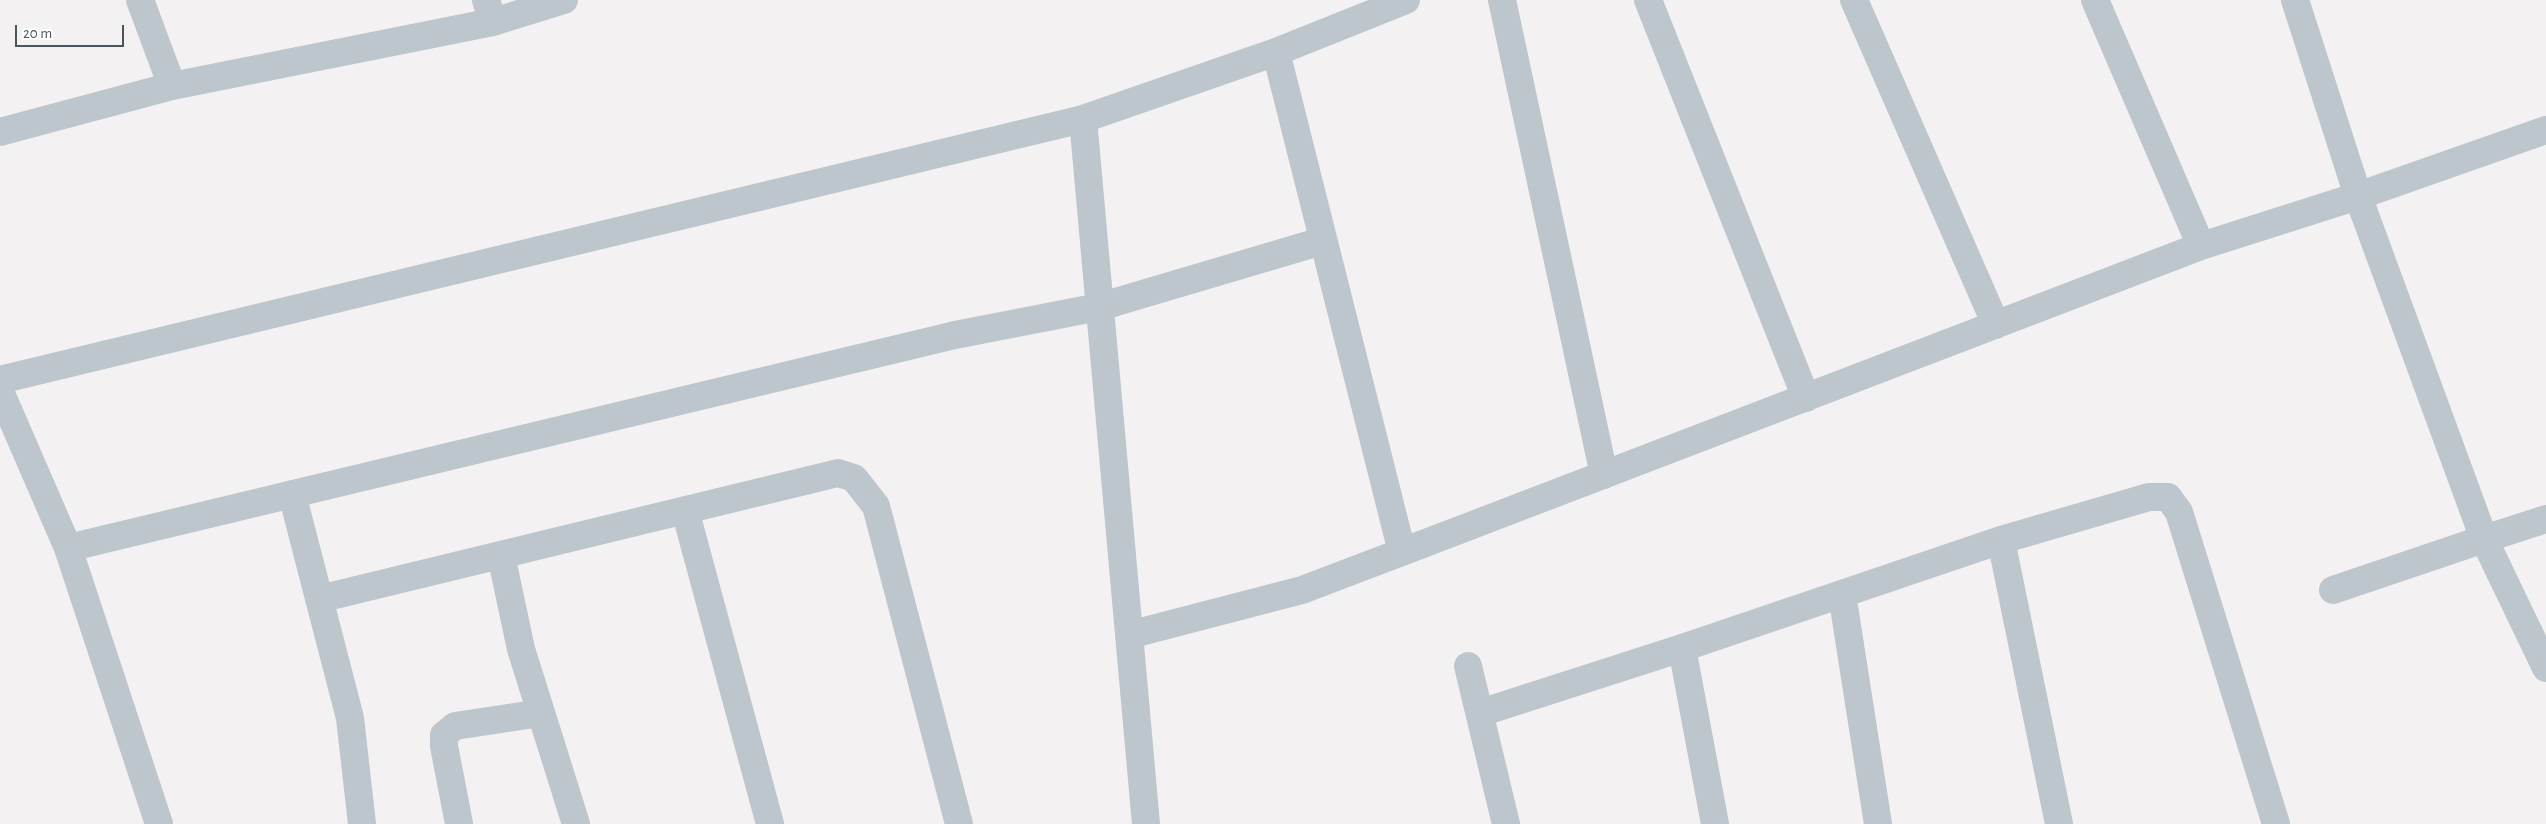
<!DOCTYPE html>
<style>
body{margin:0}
#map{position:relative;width:2546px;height:824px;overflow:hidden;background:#f3f1f1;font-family:"Alegreya Sans",sans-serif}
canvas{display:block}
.scale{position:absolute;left:15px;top:25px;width:109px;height:22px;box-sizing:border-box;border:2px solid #4a565d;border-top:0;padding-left:6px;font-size:15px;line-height:18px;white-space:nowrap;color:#4a565d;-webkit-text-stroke:4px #fff;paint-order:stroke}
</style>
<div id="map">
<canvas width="2546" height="824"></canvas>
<div class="scale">20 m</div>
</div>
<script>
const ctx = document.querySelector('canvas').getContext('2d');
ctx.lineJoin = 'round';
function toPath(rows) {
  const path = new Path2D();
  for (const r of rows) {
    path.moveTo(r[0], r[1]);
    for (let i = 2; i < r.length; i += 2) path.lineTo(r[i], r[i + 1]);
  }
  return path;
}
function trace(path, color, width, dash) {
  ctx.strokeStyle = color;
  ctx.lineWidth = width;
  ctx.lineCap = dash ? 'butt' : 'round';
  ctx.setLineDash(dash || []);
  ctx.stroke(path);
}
const minor = toPath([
 [140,0,172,86],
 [1502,0,1604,475],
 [1648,0,1806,398],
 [1854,0,1996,325],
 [2095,0,2201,246,2358,196,2546,130],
 [2295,0,2358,196,2484,539,2333,590],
 [493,22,564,0],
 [1276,52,1402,552,2201,246],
 [1083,119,1276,52,1406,0],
 [0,132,172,86,493,22,486,0],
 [0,380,1083,119,1146,824],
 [0,391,68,548,159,824],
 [292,494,350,718,362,824],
 [685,510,770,824],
 [2546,519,2484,539,2546,668],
 [2001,540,2059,824],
 [68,548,955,335,1099,307,1322,241],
 [501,555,521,649,576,824],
 [1842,594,1878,824],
 [319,599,838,473,854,478,876,506,959,824],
 [1129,635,1302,590,1402,552],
 [1682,648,1715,824],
 [1468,666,1506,824],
 [1480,713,1682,648,2001,540,2149,497,2168,497,2179,512,2276,824],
 [459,824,444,746,444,735,455,726,541,713]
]);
trace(minor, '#bdc6cc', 28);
</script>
